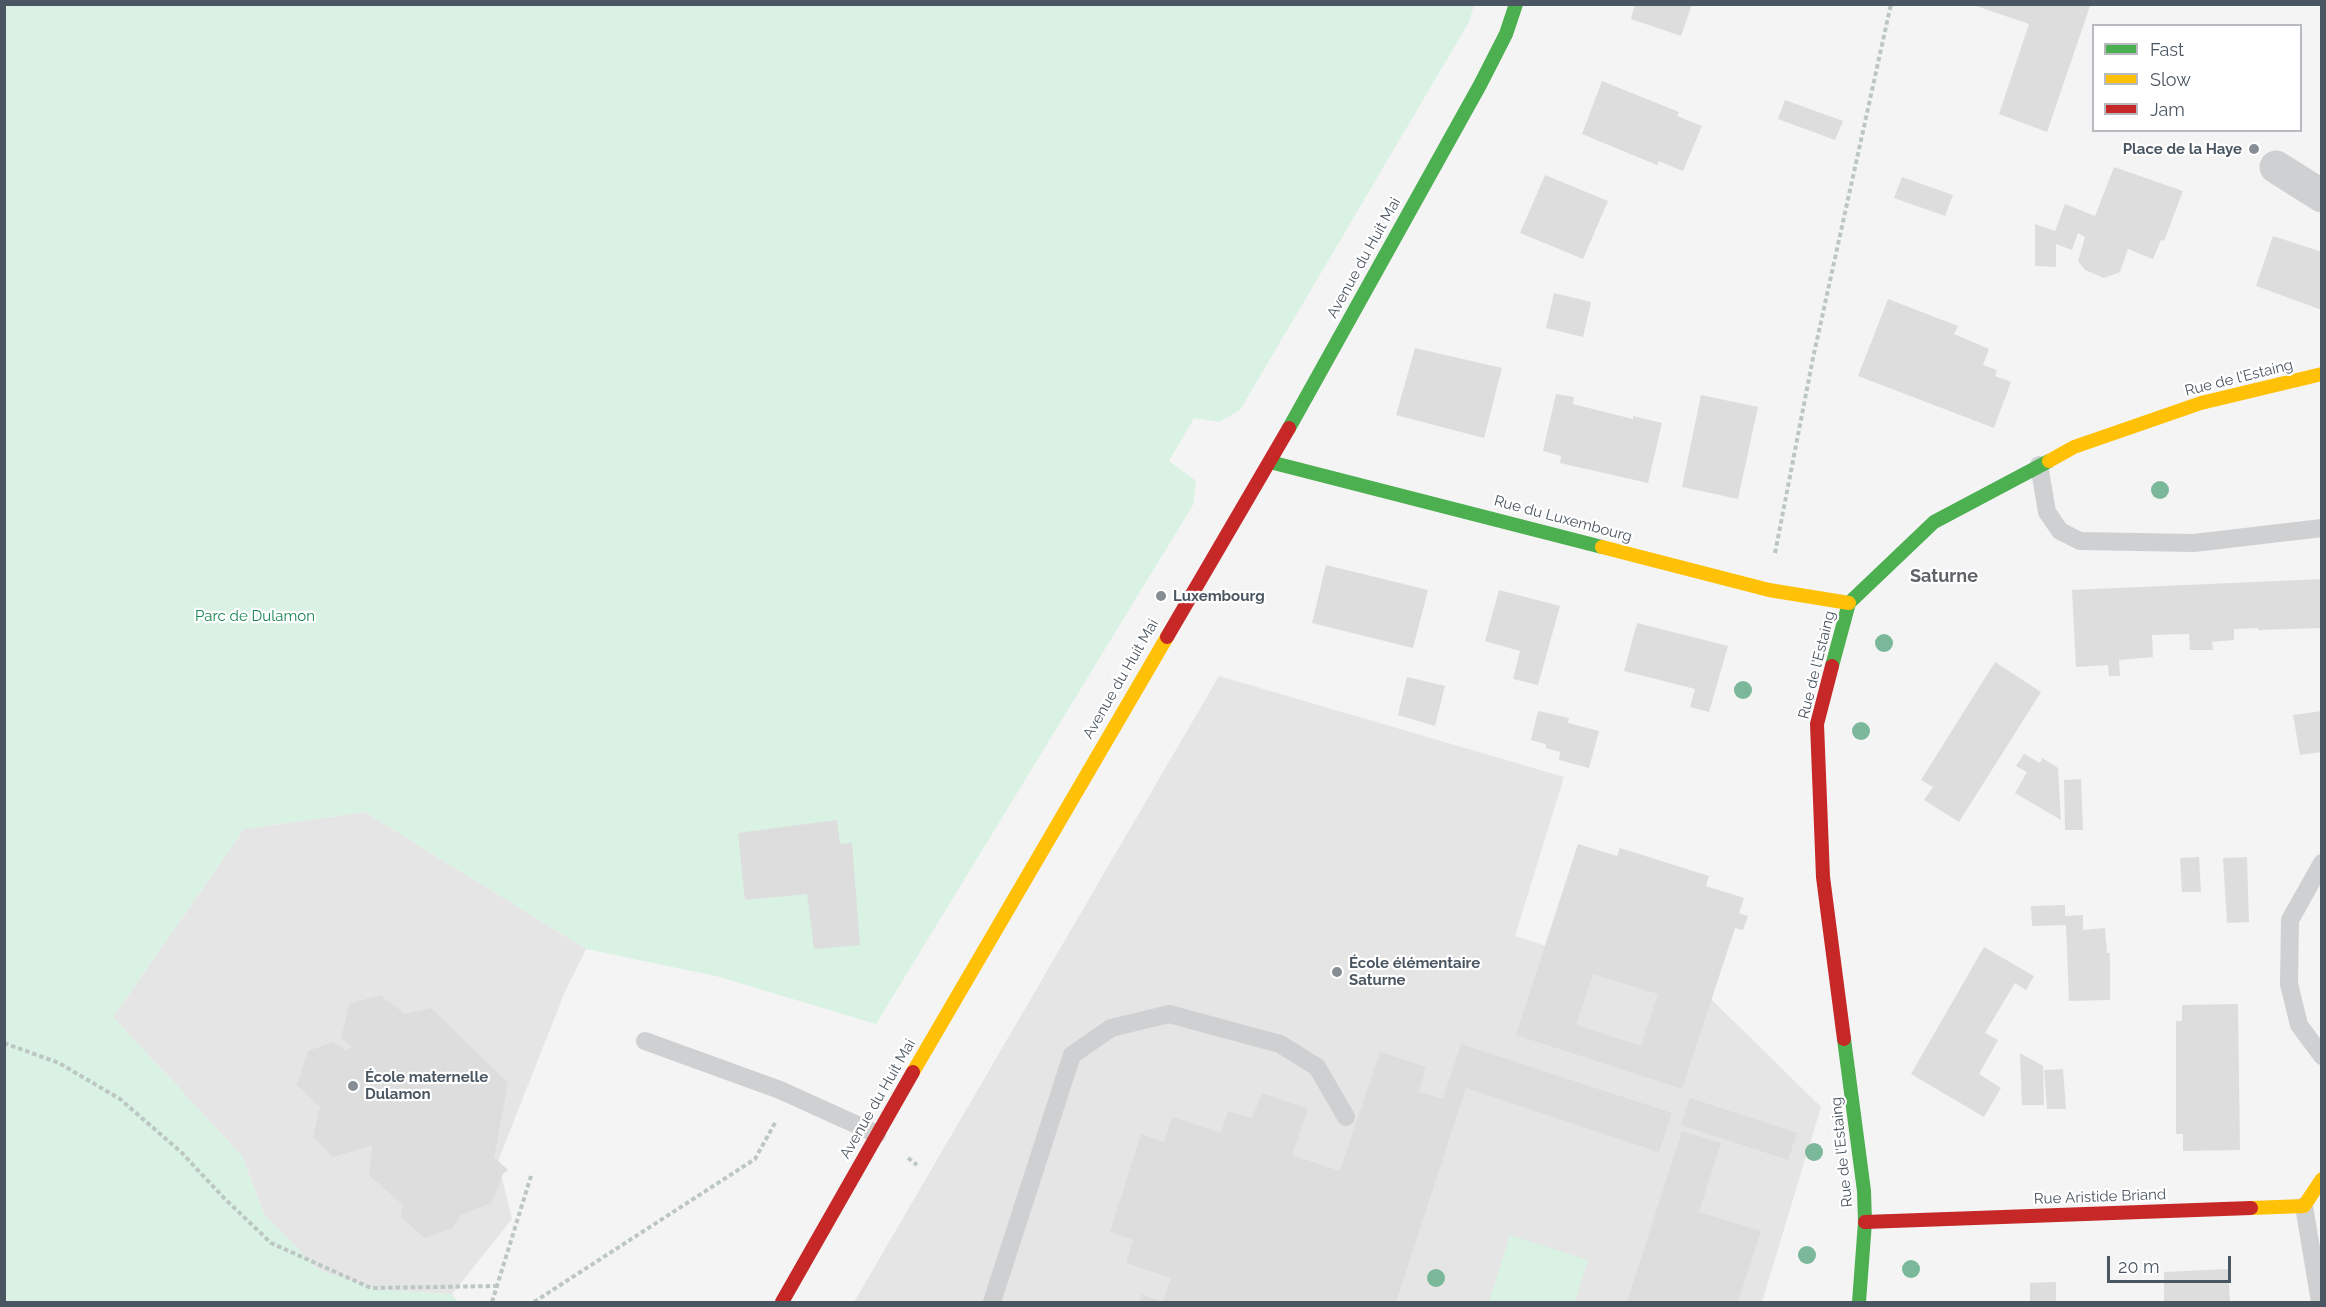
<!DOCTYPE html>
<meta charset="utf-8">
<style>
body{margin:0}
#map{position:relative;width:2326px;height:1307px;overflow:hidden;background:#f4f4f4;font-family:Raleway,sans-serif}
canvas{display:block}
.frame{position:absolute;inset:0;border:6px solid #4a5661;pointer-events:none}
.legend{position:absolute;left:2092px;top:24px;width:210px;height:108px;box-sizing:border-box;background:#fff;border:2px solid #b7bbc0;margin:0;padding:8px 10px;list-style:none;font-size:18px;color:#4a5661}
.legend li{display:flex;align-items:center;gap:12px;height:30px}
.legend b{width:30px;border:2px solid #b7bbc0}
.scale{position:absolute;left:2107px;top:1256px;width:124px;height:27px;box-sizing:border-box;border:3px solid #4a5661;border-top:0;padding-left:8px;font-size:18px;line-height:21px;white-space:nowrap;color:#4a5661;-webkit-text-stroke:4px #fff;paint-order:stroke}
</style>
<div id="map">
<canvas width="2326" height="1307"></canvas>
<div class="frame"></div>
<ul class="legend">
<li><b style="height:8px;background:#4caf50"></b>Fast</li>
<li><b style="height:8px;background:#ffc107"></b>Slow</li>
<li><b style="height:8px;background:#c62828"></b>Jam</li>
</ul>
<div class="scale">20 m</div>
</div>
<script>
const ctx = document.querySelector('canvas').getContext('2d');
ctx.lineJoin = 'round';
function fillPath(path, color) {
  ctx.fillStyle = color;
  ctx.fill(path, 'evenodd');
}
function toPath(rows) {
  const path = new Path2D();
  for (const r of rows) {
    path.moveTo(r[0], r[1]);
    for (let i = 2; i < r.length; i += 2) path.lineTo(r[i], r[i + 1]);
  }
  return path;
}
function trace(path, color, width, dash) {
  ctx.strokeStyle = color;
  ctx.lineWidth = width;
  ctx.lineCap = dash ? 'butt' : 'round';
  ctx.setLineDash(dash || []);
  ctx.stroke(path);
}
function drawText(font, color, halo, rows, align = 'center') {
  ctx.font = font + ' Raleway,sans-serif';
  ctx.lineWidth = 4.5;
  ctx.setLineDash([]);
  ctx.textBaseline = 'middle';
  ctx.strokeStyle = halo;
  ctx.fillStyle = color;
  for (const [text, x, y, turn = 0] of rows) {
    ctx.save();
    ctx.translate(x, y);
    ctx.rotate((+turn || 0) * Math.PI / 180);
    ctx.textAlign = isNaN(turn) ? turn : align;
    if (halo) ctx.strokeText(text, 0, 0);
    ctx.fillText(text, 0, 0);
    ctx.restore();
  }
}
const education = toPath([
 [1219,676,1564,777,1515,936,1711,999,1821,1107,1762,1302,854,1302],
 [365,812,586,949,564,994,498,1161,512,1219,452,1294,379,1290,319,1271,264,1214,242,1156,113,1017,244,829]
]);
const green = toPath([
 [5,5,1474,5,1469,22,1240,410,1219,422,1194,418,1169,461,1196,481,1193,505,876,1024,716,976,586,949,365,812,244,829,113,1017,242,1156,264,1214,319,1270,379,1290,452,1294,458,1302,5,1302],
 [1510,1235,1588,1260,1575,1302,1489,1302]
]);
const building = toPath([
 [1635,4,1692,4,1681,36,1631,19],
 [1977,4,2090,6,2047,132,1999,114,2029,24,1976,6],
 [1602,81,1679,112,1677,116,1702,126,1683,171,1659,161,1657,165,1582,134],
 [1785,100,1843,121,1835,140,1778,119],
 [2114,167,2183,191,2164,241,2161,240,2153,259,2128,249,2120,272,2104,278,2085,270,2078,261,2085,237,2078,233,2072,250,2056,244,2056,267,2035,266,2035,224,2055,231,2065,204,2095,216],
 [1545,175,1608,201,1583,259,1520,233],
 [1902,177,1953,195,1945,216,1894,198],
 [2273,236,2322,252,2322,310,2256,286],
 [1554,293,1591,302,1583,337,1546,328],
 [1888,299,1958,326,1954,334,1989,349,1983,365,1997,370,1995,376,2011,382,1994,428,1858,376],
 [1415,348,1502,368,1484,438,1396,415],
 [1556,394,1574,397,1573,404,1633,419,1633,416,1662,423,1648,483,1560,463,1561,456,1543,451],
 [1701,395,1758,407,1738,499,1682,487],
 [1326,565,1428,590,1413,648,1312,623],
 [2322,579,2322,628,2258,630,2258,628,2234,629,2234,640,2212,642,2213,650,2190,650,2189,634,2152,635,2153,657,2119,660,2120,676,2109,676,2108,665,2076,667,2072,590],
 [1499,590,1560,606,1538,685,1513,679,1520,651,1485,641],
 [1637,623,1728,646,1709,712,1690,707,1695,689,1624,671],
 [1995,662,2041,692,1959,822,1924,800,1933,787,1921,780],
 [1407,677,1445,686,1435,726,1398,715],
 [1538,711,1569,718,1568,723,1599,731,1589,768,1559,760,1560,752,1546,748,1546,744,1531,740],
 [2322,711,2322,752,2300,755,2293,715],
 [2024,754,2040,763,2042,758,2058,768,2061,820,2015,793,2027,772,2016,766],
 [2081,779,2083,830,2065,830,2064,780],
 [837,820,840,844,852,843,860,945,814,949,807,894,745,900,738,833],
 [1578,844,1617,856,1620,848,1709,876,1706,886,1744,898,1739,913,1748,916,1743,930,1735,928,1682,1089,1516,1035],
 [1593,974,1658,994,1641,1046,1576,1025],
 [2199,857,2201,892,2182,892,2180,858],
 [2247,857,2249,922,2227,923,2223,858],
 [2065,905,2065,916,2083,915,2083,930,2105,928,2107,953,2110,953,2110,1000,2069,1001,2066,925,2032,926,2031,906],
 [1984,947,2034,976,2026,990,2015,983,1985,1033,1998,1040,1979,1074,2001,1088,1984,1117,1911,1074],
 [380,995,405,1014,431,1008,508,1083,494,1157,508,1170,503,1174,491,1203,461,1215,453,1228,425,1238,401,1217,403,1205,369,1175,372,1145,333,1157,313,1137,320,1107,297,1085,308,1051,333,1042,347,1051,351,1046,341,1038,349,1004],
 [2238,1004,2240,1150,2183,1151,2183,1134,2176,1134,2176,1021,2182,1021,2182,1005],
 [1461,1044,1672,1113,1659,1152,1466,1088,1396,1302,1139,1302,1142,1294,1163,1302,1171,1278,1126,1263,1133,1240,1110,1232,1141,1134,1164,1142,1172,1117,1221,1133,1228,1111,1252,1118,1262,1093,1308,1109,1292,1155,1340,1171,1380,1052,1426,1067,1419,1092,1443,1099],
 [2020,1053,2043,1066,2044,1105,2022,1105],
 [2063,1069,2066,1109,2047,1109,2044,1070],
 [1690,1098,1797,1133,1788,1160,1681,1125],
 [1682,1131,1721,1143,1699,1212,1761,1231,1738,1302,1627,1302],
 [2228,1269,2230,1302,2164,1302,2164,1272],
 [2056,1282,2056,1302,2030,1302,2030,1283]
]);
const path = toPath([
 [1775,553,1813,358,1891,4],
 [4,1043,59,1063,120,1099,181,1152,224,1198,271,1243,371,1288,497,1286],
 [908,1158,917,1165],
 [492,1302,531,1176],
 [534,1302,755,1159,776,1121]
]);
const lane = toPath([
 [2039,465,2047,512,2060,531,2080,541,2194,543,2322,528],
 [2322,863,2290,920,2289,984,2299,1025,2322,1056],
 [645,1041,780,1090,877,1134],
 [2304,1206,2320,1302],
 [992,1302,1072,1055,1111,1028,1169,1014,1280,1044,1317,1067,1346,1117]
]);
const street = toPath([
 [2276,167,2322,196]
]);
const fast = toPath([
 [1289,428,1480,85,1506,34,1516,4],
 [1270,462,1602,547],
 [1832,666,1849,603,1934,522,2049,461],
 [1844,1039,1864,1191,1865,1222,1859,1302]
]);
const slow = toPath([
 [2049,461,2074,447,2201,403,2322,374],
 [1602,547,1769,590,1849,603],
 [913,1072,1167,637],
 [2251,1208,2304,1206,2322,1179]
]);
const jam = toPath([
 [1167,637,1289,428],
 [1832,666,1817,724,1823,877,1844,1039],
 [1865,1222,2251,1208],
 [782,1302,913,1072]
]);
const trees = [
 [2160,490],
 [1884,643],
 [1743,690],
 [1861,731],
 [1814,1152],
 [1807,1255],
 [1911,1269],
 [1436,1278]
];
const markers = [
 [2254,149,6,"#868d94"],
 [1161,596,6,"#868d94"],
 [1337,972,6,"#868d94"],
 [353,1086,6,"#868d94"]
];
const poiNames = [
 ["Place de la Haye",2242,149,"right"],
 ["Luxembourg",1173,596],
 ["École élémentaire",1349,963],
 ["Saturne",1349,980],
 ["École maternelle",365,1077],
 ["Dulamon",365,1094]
];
const streetNames = [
 ["Avenue du Huit Mai",1364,258,-61],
 ["Rue de l'Estaing",2239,378,-14],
 ["Rue du Luxembourg",1563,519,15],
 ["Rue de l'Estaing",1817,665,-76],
 ["Avenue du Huit Mai",1121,679,-60],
 ["Avenue du Huit Mai",878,1099,-60],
 ["Rue de l'Estaing",1842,1152,-96],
 ["Rue Aristide Briand",2100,1197,-2]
];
const parkNames = [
 ["Parc de Dulamon",255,616]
];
const quarterNames = [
 ["Saturne",1944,577]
];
fillPath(education, '#e6e5e6');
fillPath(green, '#d9f2e3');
fillPath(building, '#ddddde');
trace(path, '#bcc7c4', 4, [4.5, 3]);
trace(lane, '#ced0d2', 18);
trace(street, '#ced0d2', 33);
trace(fast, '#4caf50', 14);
trace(slow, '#ffc107', 14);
trace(jam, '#c62828', 14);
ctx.fillStyle = '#7ab899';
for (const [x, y] of trees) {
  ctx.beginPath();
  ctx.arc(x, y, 9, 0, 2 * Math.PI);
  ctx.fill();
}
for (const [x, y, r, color] of markers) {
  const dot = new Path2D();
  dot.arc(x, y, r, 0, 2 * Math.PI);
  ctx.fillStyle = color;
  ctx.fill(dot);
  trace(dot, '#fff', 2);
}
drawText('bold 15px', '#4a5661', '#fff', poiNames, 'left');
drawText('15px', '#4a5661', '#fff', streetNames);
drawText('15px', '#17864f', '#fff', parkNames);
drawText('bold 18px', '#5f6368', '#fff', quarterNames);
</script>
